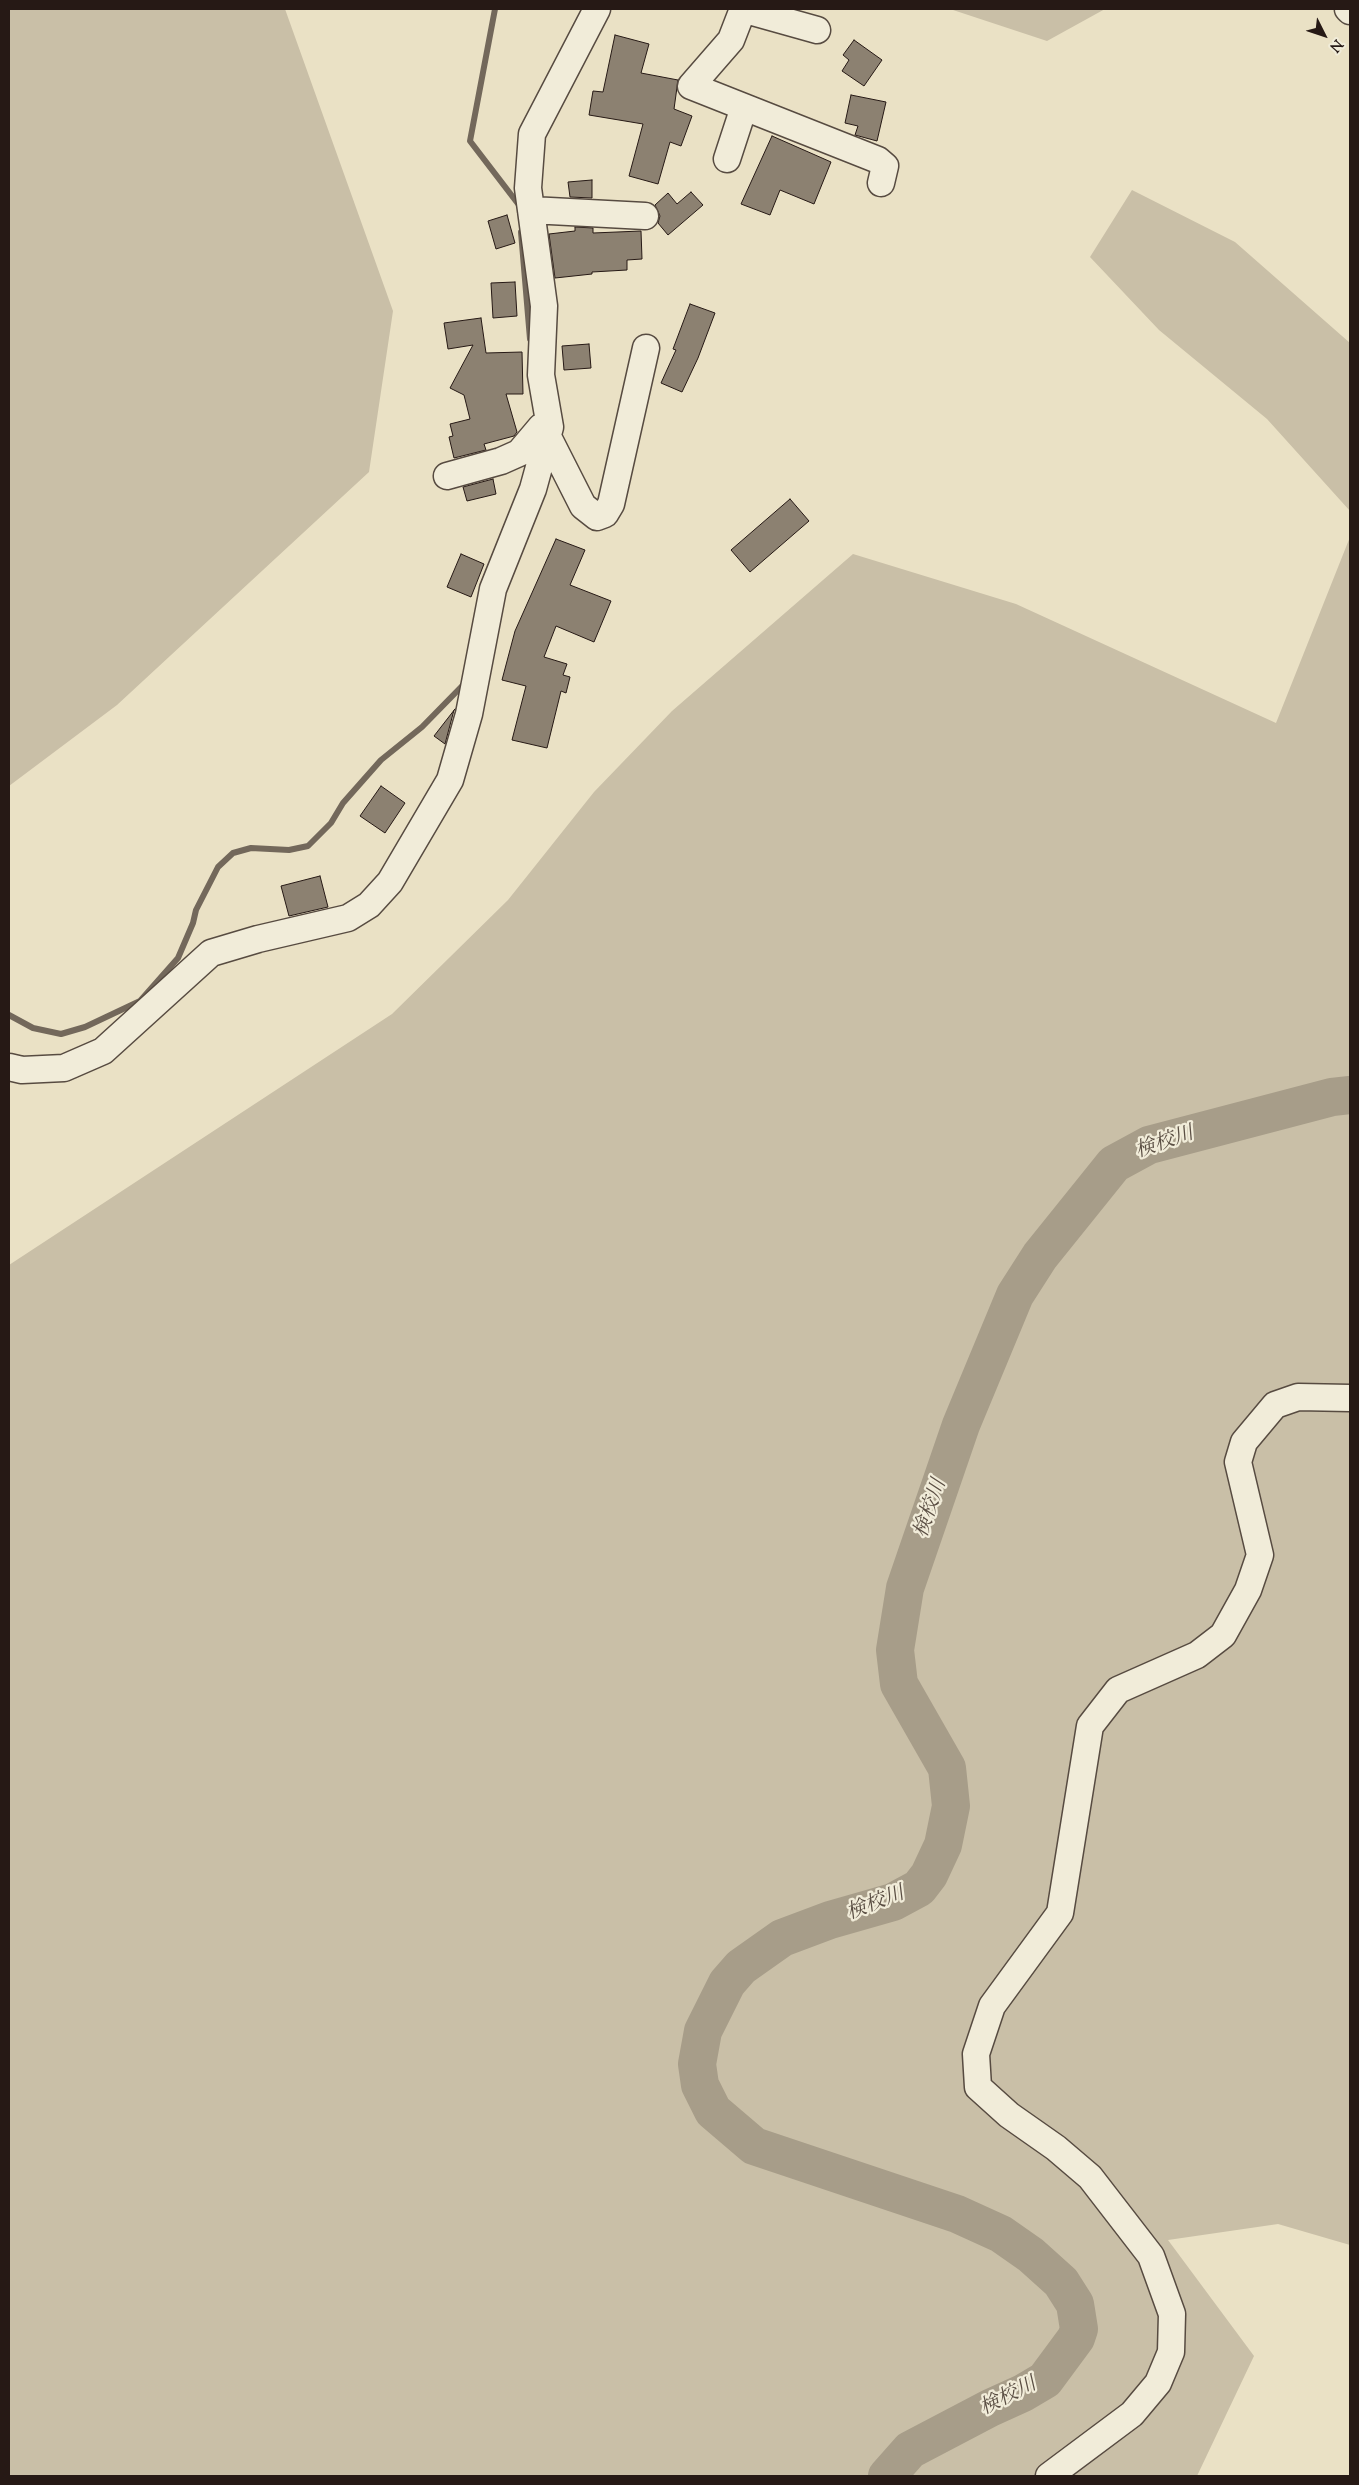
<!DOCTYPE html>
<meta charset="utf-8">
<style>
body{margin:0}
#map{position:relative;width:1359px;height:2485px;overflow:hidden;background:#eae1c5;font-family:"Sorts Mill Goudy",serif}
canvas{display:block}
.frame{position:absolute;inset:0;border:10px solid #261915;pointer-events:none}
.north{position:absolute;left:1299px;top:10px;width:50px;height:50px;-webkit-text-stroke:4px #f1ecd9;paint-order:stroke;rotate:131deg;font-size:14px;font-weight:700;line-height:20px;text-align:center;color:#261915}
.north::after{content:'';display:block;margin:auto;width:18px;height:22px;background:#261915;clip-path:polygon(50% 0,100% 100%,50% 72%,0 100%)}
</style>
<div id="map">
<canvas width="1359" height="2485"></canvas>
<div class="frame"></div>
<div class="north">N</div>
</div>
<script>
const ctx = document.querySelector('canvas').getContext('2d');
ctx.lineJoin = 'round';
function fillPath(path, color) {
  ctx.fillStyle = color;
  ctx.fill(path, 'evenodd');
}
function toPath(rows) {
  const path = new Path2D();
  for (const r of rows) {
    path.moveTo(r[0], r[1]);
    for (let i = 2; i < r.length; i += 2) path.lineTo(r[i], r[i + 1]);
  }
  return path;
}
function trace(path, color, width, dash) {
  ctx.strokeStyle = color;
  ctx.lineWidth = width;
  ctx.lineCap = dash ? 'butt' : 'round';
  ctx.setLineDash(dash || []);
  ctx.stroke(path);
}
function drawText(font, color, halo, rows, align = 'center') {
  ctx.font = font + ' "Sorts Mill Goudy","Noto Serif JP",serif';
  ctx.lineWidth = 4.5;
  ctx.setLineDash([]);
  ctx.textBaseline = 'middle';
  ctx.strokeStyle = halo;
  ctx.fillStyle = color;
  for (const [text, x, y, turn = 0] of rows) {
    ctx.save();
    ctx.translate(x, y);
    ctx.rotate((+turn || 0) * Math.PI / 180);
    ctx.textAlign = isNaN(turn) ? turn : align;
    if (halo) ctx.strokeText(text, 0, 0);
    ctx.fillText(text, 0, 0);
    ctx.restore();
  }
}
const green = toPath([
 [9,9,285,9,393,311,369,472,117,705,9,786],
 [950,9,1105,9,1047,41],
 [1132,190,1235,242,1350,343,1350,511,1267,419,1159,330,1090,257],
 [1350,537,1350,2245,1278,2224,1168,2240,1254,2356,1197,2476,9,2476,9,1265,392,1014,508,900,594,792,672,711,853,554,1016,604,1276,723]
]);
const stream = toPath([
 [495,9,470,141,519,205],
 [521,232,530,339],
 [9,1015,33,1028,61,1034,85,1027,140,1001,178,958,193,923,196,910,218,867,233,853,251,848,289,850,308,846,331,823,343,803,381,760,422,727,467,681]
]);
const river = toPath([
 [887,2476,910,2450,990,2408,1023,2393,1045,2380,1076,2338,1079,2329,1075,2304,1061,2282,1031,2255,1001,2234,957,2214,754,2146,713,2111,700,2085,697,2064,703,2031,727,1983,741,1967,782,1938,830,1920,893,1902,919,1888,929,1875,943,1845,951,1806,947,1768,899,1684,895,1650,905,1588,961,1425,1015,1295,1040,1256,1114,1164,1149,1145,1332,1097,1350,1095]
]);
const building = toPath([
 [615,35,649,44,641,73,678,80,674,109,692,116,681,146,670,142,658,184,629,176,643,124,589,115,593,91,603,92,615,35],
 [854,40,882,60,864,86,842,71,849,60,843,55,854,40],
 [851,95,886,102,877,141,855,135,858,126,845,123,851,95],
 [772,136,831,162,814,204,780,190,770,215,741,204,772,136],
 [592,180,592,198,570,197,568,182,592,180],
 [691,192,703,205,668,235,658,223,660,216,655,205,668,193,677,204,691,192],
 [507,215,515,243,496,249,488,221,507,215],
 [575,227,593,228,593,233,641,231,642,259,627,260,627,270,592,272,592,274,555,278,549,234,575,231,575,227],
 [515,282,517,316,493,318,491,283,515,282],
 [690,304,715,313,698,358,682,392,661,383,676,350,673,349,690,304],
 [481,318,486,353,522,352,523,394,506,394,517,432,514,436,484,444,486,450,454,458,449,437,453,436,450,424,470,419,464,395,450,388,473,345,448,349,444,323,481,318],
 [589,344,591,368,564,370,562,346,589,344],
 [493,479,496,494,467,501,463,487,493,479],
 [790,499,809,521,750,572,731,550,790,499],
 [556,539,585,550,570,585,611,601,594,642,556,626,544,657,567,664,563,675,570,677,566,693,561,691,547,748,512,740,526,686,502,680,515,631,556,539],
 [461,554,484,564,471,597,447,587,461,554],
 [455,709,454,710,445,744,434,736,455,709],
 [381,786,405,803,385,833,360,816,381,786],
 [320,876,328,907,289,916,281,886,320,876]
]);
const minor = toPath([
 [742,9,817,30],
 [743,9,731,40,691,86,878,160,885,166,881,183],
 [1348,9,1350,11],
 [727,159,744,107],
 [531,210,645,216],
 [547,435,583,506,597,517,605,514,611,504,646,348],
 [447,476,501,461,519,453,541,427,550,427],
 [9,1067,22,1070,64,1068,103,1051,211,953,258,939,348,918,369,905,390,882,450,780,469,714,493,589,533,489,550,427,541,375,544,306,528,188,532,134,597,9],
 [1049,2476,1132,2414,1158,2383,1171,2352,1172,2314,1151,2256,1090,2177,1056,2148,1009,2115,978,2087,976,2054,992,2006,1060,1913,1090,1726,1118,1690,1197,1655,1223,1635,1248,1590,1260,1555,1238,1462,1244,1442,1275,1405,1298,1397,1350,1398]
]);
const waterNames = [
 ["検校川",1165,1144,-19],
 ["検校川",932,1509,-71],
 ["検校川",876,1905,-21],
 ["検校川",1009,2398,-27]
];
fillPath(green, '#c9bfa7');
trace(stream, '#73685b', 6);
trace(river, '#a79d89', 38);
fillPath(building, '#8c8171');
trace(building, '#261915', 1);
trace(minor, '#574b41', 29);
trace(minor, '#f1ecd9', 26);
drawText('italic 20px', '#5a4e43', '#f1ecd9', waterNames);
</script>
